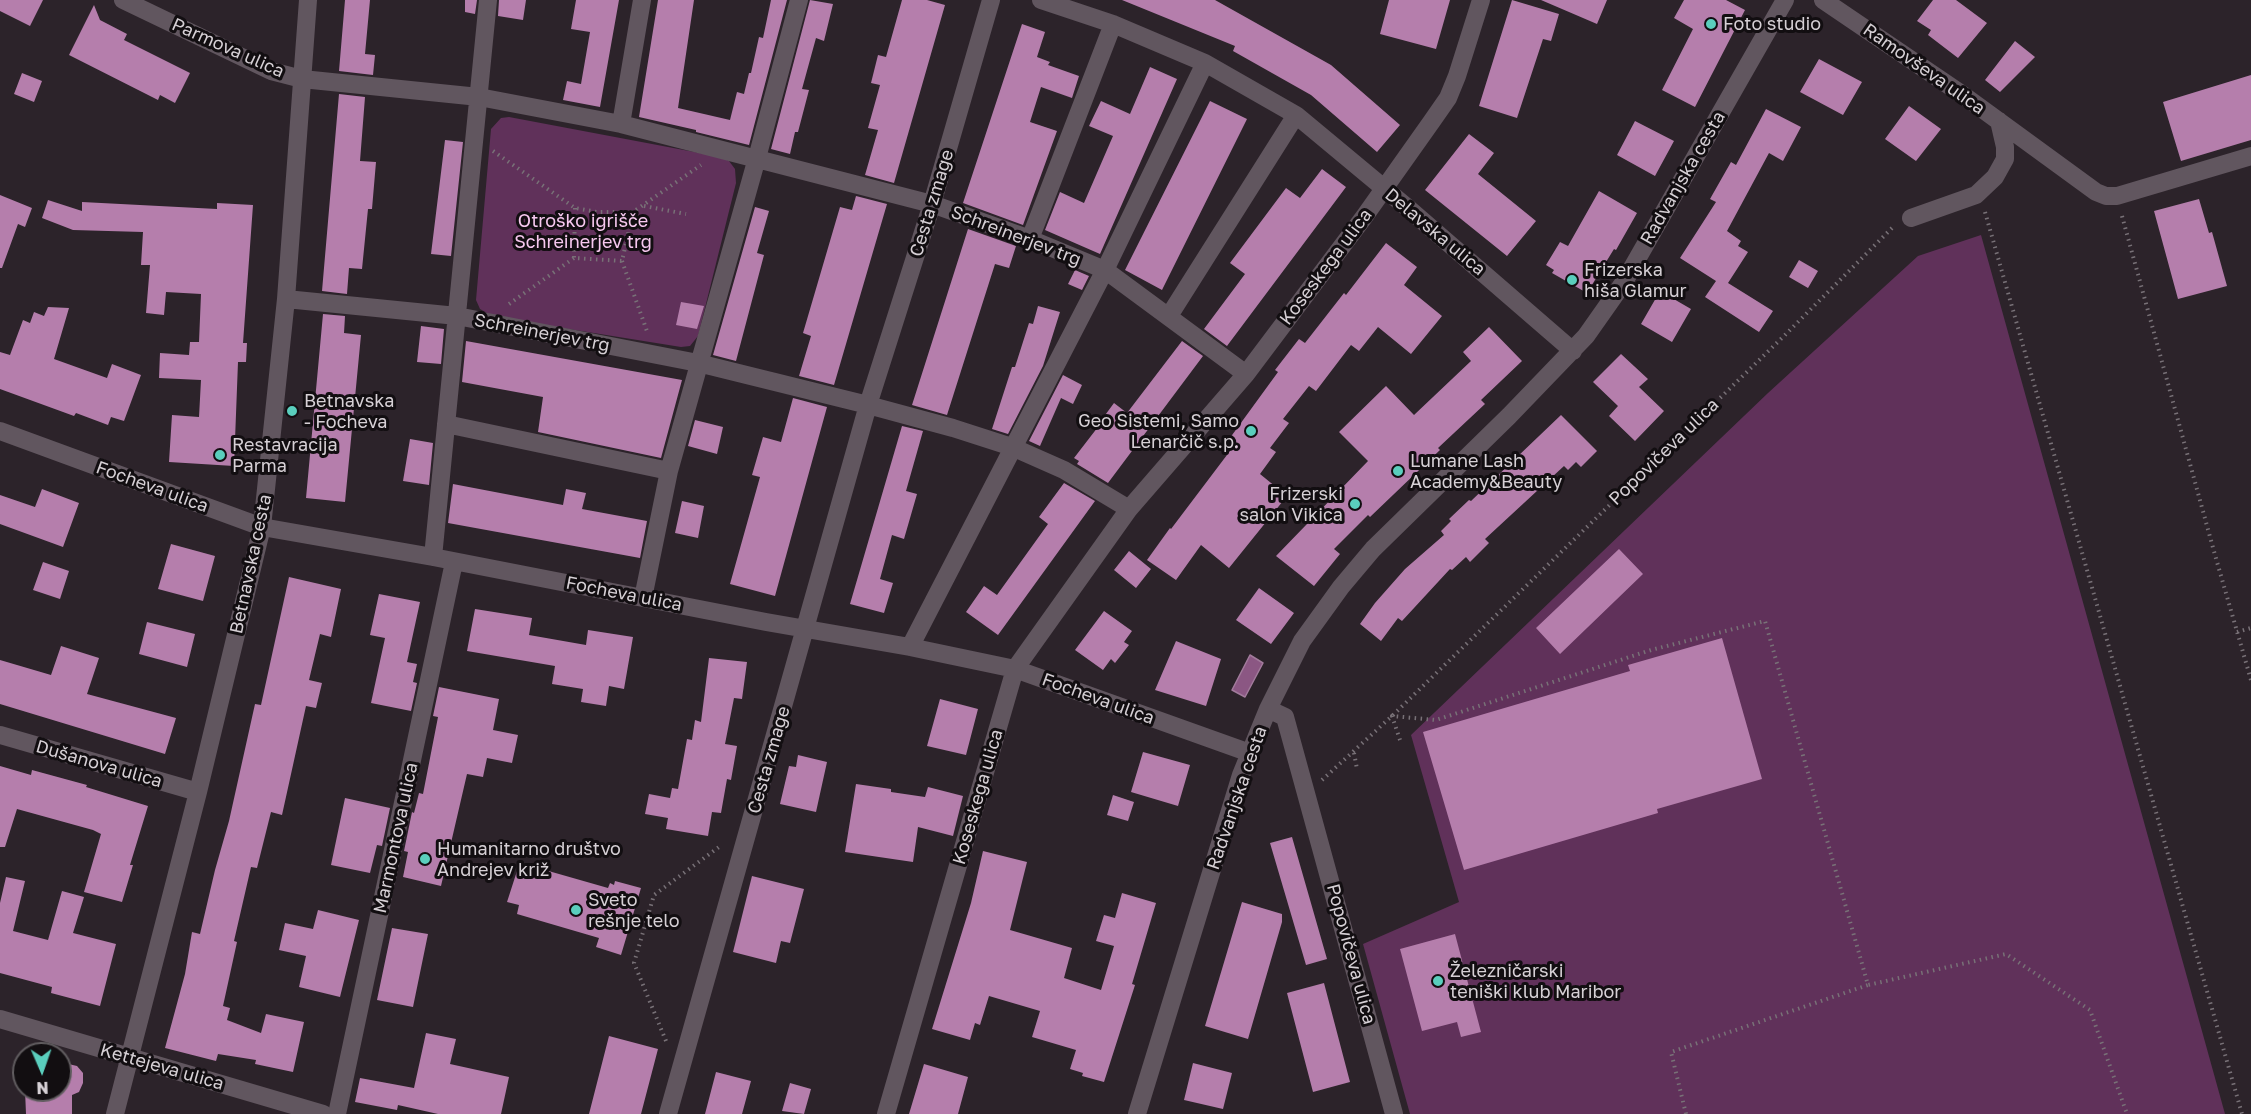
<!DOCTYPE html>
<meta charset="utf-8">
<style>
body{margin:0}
#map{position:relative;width:2251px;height:1114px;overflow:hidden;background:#2c232a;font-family:"Golos Text",sans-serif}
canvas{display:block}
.north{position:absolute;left:12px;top:1042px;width:60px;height:60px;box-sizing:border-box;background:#120e11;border:2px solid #605c5f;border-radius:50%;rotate:178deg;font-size:16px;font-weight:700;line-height:24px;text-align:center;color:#d6d0d5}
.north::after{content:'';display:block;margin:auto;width:21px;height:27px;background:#5acebd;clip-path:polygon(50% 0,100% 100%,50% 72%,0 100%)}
</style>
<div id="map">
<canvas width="2251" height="1114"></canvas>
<div class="north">N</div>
</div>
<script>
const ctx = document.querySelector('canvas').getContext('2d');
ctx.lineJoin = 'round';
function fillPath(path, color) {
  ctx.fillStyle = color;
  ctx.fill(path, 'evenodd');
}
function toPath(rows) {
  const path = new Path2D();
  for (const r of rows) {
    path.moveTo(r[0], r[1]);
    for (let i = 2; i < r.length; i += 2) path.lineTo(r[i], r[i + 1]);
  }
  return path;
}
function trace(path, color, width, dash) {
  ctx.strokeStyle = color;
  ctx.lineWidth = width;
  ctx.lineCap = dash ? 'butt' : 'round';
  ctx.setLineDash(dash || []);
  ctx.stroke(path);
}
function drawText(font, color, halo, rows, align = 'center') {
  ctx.font = font + ' "Golos Text",sans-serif';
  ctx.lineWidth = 6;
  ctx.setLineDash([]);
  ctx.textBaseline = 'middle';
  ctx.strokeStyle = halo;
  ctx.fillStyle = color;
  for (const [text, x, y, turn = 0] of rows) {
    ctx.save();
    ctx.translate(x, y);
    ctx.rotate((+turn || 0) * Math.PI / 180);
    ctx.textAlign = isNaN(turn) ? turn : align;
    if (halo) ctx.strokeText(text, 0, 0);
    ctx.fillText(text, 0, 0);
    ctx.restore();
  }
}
const green = toPath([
 [509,117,721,157,729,161,735,169,736,183,698,336,690,346,681,347,494,317,480,309,476,300,491,129,501,118],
 [1981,235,2225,1114,1410,1114,1363,944,1459,902,1411,735,1768,393,1918,256]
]);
const water = toPath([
 [1250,655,1263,663,1245,697,1232,690,1250,655]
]);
const building = toPath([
 [0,0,43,0,30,26,0,11],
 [345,0,370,0,365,54,375,55,373,75,339,71],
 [465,0,477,0,475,14,465,12],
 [499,0,526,0,523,20,498,16],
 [576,0,619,0,600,107,563,100,567,81,581,84,590,32,571,29],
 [658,0,694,0,678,108,730,120,737,92,744,94,749,73,751,73,759,37,763,38,771,0,787,0,749,145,696,132,696,130,639,117],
 [810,0,833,4,824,41,816,38,802,89,809,90,798,132,795,132,790,154,771,149],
 [902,0,927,0,945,5,894,183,865,175,878,130,868,128,880,85,871,83,878,55,886,57],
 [1122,0,1215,0,1331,65,1400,125,1377,152,1311,95,1233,51,1235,46],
 [1389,0,1450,0,1436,49,1380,34],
 [1512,0,1559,14,1551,41,1543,39,1517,118,1479,106],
 [1541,0,1607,0,1597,24],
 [1684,0,1726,0,1745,10,1695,107,1662,90,1693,29,1674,18],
 [1933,0,1956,0,1987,23,1958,58,1928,35,1931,30,1917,21],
 [94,5,100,20,127,34,124,40,190,73,175,103,160,95,158,100,69,55],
 [1022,24,1045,32,1037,57,1050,62,1048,65,1079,76,1072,98,1041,87,1030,122,1057,131,1023,225,963,203],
 [2015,41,2035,57,2000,92,1985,80],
 [1819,59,1862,82,1843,115,1800,92],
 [1150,67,1177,79,1100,254,1045,230,1060,192,1084,203,1113,136,1089,126,1101,101,1130,114],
 [22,73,42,81,34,102,14,94],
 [2251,75,2251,140,2181,161,2163,102],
 [339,94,365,97,360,161,376,162,372,209,368,209,362,269,349,268,347,294,322,291],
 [1210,101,1247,119,1162,290,1125,270],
 [1909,106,1941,129,1916,161,1885,139],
 [1766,109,1801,127,1783,161,1769,153,1727,231,1741,241,1738,246,1748,252,1728,283,1773,311,1759,332,1705,297,1716,281,1680,258,1716,202,1710,199,1731,162,1736,165],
 [1635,121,1674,141,1655,176,1617,155],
 [1469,134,1494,153,1478,174,1536,221,1507,256,1425,190],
 [445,140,463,142,451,256,431,254],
 [1322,169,1346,187,1227,346,1204,329,1245,274,1230,263,1286,188,1300,198],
 [1599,191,1637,213,1616,250,1614,249,1587,293,1552,273,1554,270,1546,265,1560,242,1568,246],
 [0,195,32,208,25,227,18,224,2,268,0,268],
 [856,196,887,204,834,385,799,376,811,336,803,333,840,207,852,210],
 [2199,199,2209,233,2212,232,2227,286,2178,299,2154,211],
 [48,200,82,211,82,202,217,209,217,203,253,205,243,343,247,343,246,362,238,362,234,466,169,462,172,415,199,417,201,380,159,378,160,353,189,355,190,342,199,342,201,294,166,292,164,315,146,313,150,265,141,265,143,232,73,230,42,218],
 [755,207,769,211,757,253,764,255,736,361,713,355],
 [968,229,1016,246,1009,268,995,264,947,415,912,405],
 [1386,243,1417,267,1404,285,1442,316,1411,354,1378,327,1359,351,1351,345,1316,391,1309,386,1283,419,1289,423,1270,448,1276,452,1260,474,1287,496,1229,568,1201,545,1176,580,1147,560,1170,528,1171,529,1233,447,1227,442,1278,372,1275,370,1299,339,1305,343,1344,293,1346,295],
 [1799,260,1818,271,1808,288,1789,277],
 [1075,270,1089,276,1082,290,1068,284],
 [1660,291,1691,309,1672,342,1641,324],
 [681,302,704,306,697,329,676,325],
 [1038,306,1060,312,1043,366,1008,434,992,429,1012,367,1015,367,1029,323,1033,324],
 [48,307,69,308,54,359,107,378,112,364,141,375,124,421,111,417,108,425,76,413,74,416,0,389,0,352,10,355,23,320,30,323,34,312,44,316],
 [323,314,345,316,344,333,361,335,345,502,306,498],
 [421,326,444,329,441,364,417,362],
 [1489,327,1522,361,1481,400,1485,404,1438,448,1440,450,1370,517,1368,515,1334,549,1340,554,1314,586,1276,556,1368,461,1339,432,1386,386,1414,415,1471,361,1463,352],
 [466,341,682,380,661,458,538,432,543,397,462,382],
 [1182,341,1203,356,1108,483,1077,464,1079,461,1074,458,1101,423,1100,422,1114,403,1127,413],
 [1621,354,1648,379,1639,387,1664,411,1635,441,1609,416,1618,406,1593,382],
 [1063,375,1082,385,1073,404,1061,398,1040,446,1029,441],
 [793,398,827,407,775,596,730,584,760,477,752,475,763,437,781,442],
 [1561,415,1597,451,1581,467,1576,462,1568,470,1564,466,1485,539,1489,543,1470,562,1466,557,1452,570,1450,569,1402,621,1398,618,1381,641,1360,624,1375,603,1405,569,1444,535,1441,531,1451,521,1449,519,1469,500,1471,501],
 [695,420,723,427,717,454,688,446],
 [902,426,923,431,906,491,917,494,904,539,892,535,880,579,893,583,884,613,850,604],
 [410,439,433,443,429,485,403,481],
 [1064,483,1095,501,998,635,966,612,984,586,997,595,1048,524,1039,517],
 [453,484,563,505,566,489,586,493,582,509,647,521,640,558,448,523],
 [42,489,79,503,63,547,0,524,0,495,35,507],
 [682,501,704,506,698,538,675,533],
 [171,544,215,556,203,601,158,589],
 [1619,549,1643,574,1560,654,1536,628],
 [1129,551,1151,569,1136,588,1114,570],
 [43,562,69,571,60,599,33,590],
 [289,577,341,589,331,637,320,634,309,680,322,683,316,708,306,706,282,815,271,812,257,868,251,867,234,941,237,942,223,1006,230,1008,227,1020,261,1033,266,1014,304,1022,293,1072,255,1064,256,1060,218,1054,216,1061,165,1048,185,974,192,932,200,934,215,870,229,821,255,704,261,705],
 [1259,588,1294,613,1271,644,1236,620],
 [379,594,420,602,407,662,417,664,413,682,417,683,411,711,371,703,385,638,370,635],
 [475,609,532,618,529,635,586,645,588,630,633,637,624,689,609,686,606,706,581,702,583,689,552,684,555,666,467,651],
 [1104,611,1132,631,1124,642,1129,645,1115,663,1111,659,1103,670,1075,650],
 [147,622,195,634,187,667,139,654],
 [1722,638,1762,779,1657,809,1658,813,1464,870,1423,732,1630,671,1628,665],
 [1176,641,1221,659,1206,706,1155,690],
 [61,646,99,658,87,694,176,718,165,754,0,704,0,660,51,675],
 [709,658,747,662,742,699,734,698,725,744,737,746,731,780,727,779,721,813,712,812,708,836,666,829,668,818,645,814,649,794,670,798,672,788,678,789,687,739,692,740,695,720,701,722],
 [439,687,499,699,493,730,518,735,512,763,487,758,483,777,467,774,441,886,403,877,408,852,404,851,412,812,414,813,419,793,423,794,438,717,433,716],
 [940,699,978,709,966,755,927,746],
 [1143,752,1190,765,1178,806,1131,792],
 [798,755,827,762,816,812,780,804,789,766,796,767],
 [0,766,31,775,32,770,87,785,86,787,148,806,130,865,133,865,122,902,84,892,101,834,93,830,17,809,5,847,0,847],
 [856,784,891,789,891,792,925,797,928,787,963,796,953,836,918,827,913,862,845,852],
 [1113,795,1134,802,1128,821,1107,815],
 [345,798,390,808,382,846,377,845,370,873,331,865],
 [1292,837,1327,959,1306,965,1270,843],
 [983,851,1027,862,1010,930,1072,948,1064,978,1101,990,1114,946,1096,941,1104,915,1115,918,1122,893,1156,903,1132,984,1135,985,1104,1082,1082,1076,1083,1073,1070,1069,1076,1050,1032,1037,1040,1011,989,996,980,1025,975,1023,970,1040,932,1029,971,903],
 [531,866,608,888,610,883,614,885,615,881,641,888,621,955,596,947,599,938,517,914,519,905,507,902,517,871,528,874],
 [752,876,804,889,790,943,781,941,776,963,733,952],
 [6,877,25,881,13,931,48,940,62,891,84,897,73,933,116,944,100,1006,51,993,52,987,0,973,0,903],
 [1242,902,1282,914,1282,922,1248,1039,1205,1026],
 [318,910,359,920,340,997,299,987,306,956,279,950,285,923,313,929],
 [392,928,428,934,413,1007,377,1000],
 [1455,934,1481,1032,1461,1037,1457,1022,1422,1031,1400,949],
 [1324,983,1350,1082,1313,1092,1287,993],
 [426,1033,456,1039,450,1064,509,1077,501,1114,438,1114,398,1105,397,1110,355,1102,360,1078,414,1088],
 [609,1036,658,1049,641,1114,589,1114],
 [60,1062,77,1066,83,1073,83,1083,79,1092,72,1095,72,1114,26,1114,25,1090,60,1090],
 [1193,1063,1232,1073,1223,1109,1184,1100],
 [924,1064,968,1077,958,1114,909,1114],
 [716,1072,751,1081,742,1114,705,1114],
 [790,1083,811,1089,804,1114,782,1111]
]);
const path = toPath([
 [493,151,575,208,597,212,633,212,701,165],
 [644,206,686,214],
 [575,208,574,258,622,261,633,212],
 [1985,212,2242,1114],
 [2122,216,2215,555,2251,680],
 [622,261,648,334],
 [509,304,574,258],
 [2237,632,2251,628],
 [1400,740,1392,716,1436,720,1651,650,1765,621,1868,985,2006,954,2090,1010,2127,1114],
 [1354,753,1357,769],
 [1322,780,1392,716,1785,335,1894,226],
 [666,1041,634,963,654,895,719,847],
 [1686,1114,1671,1052,1868,985]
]);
const minor = toPath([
 [123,0,271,71,302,79,479,97,621,124,932,204,1030,239,1105,270,1246,374],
 [1041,0,1113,24,1205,63,1296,115,1409,209,1573,351],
 [1823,0,1963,95,2096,192,2106,196,2117,196,2251,156],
 [621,124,642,0],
 [1911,218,1976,195,1995,177,2005,159,2005,147,1999,121],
 [1030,239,1113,24],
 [286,299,457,316,698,363,868,405,953,428,1012,447,1064,470,1129,509],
 [1169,316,1296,115],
 [446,424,669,471],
 [0,431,262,527,433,557,766,622,910,647,1015,669,1250,753],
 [433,557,488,0],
 [643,598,669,471,757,158,799,0],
 [910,647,1105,270,1205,63],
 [1268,709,1285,717,1394,1114],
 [0,735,198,792],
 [0,1019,323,1114],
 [115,1114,198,792,262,527,286,299,308,0],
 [337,1114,454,562],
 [668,1114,868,405,932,204,991,0],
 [886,1114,1015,669,1129,509,1246,374,1364,217,1432,121,1448,98,1457,76,1481,0],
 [1137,1114,1241,775,1268,709,1302,641,1341,587,1373,549,1509,416,1586,336,1624,282,1785,0]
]);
const markers = [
 [1711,24,6,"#5acebd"],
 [1572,280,6,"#5acebd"],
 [292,411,6,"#5acebd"],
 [1251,431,6,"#5acebd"],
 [220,455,6,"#5acebd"],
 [1398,471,6,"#5acebd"],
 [1355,504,6,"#5acebd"],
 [425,859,6,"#5acebd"],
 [576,910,6,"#5acebd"],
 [1438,981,6,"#5acebd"]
];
const poiNames = [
 ["Foto studio",1723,24],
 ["Frizerska",1584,270],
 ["hiša Glamur",1584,291],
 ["Betnavska",304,401],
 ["- Focheva",304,422],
 ["Geo Sistemi, Samo",1239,421,"right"],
 ["Lenarčič s.p.",1239,442,"right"],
 ["Restavracija",232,445],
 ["Parma",232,466],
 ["Lumane Lash",1410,461],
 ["Academy&Beauty",1410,482],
 ["Frizerski",1343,494,"right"],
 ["salon Vikica",1343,515,"right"],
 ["Humanitarno društvo",437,849],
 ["Andrejev križ",437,870],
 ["Sveto",588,900],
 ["rešnje telo",588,921],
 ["Železničarski",1450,971],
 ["teniški klub Maribor",1450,992]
];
const streetNames = [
 ["Parmova ulica",228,48,24],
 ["Ramovševa ulica",1924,69,35],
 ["Radvanjska cesta",1683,178,-60],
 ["Cesta zmage",932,203,-73],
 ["Delavska ulica",1435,232,40],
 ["Schreinerjev trg",1016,236,21],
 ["Koseskega ulica",1326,267,-53],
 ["Schreinerjev trg",542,333,11],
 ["Popovičeva ulica",1664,452,-44],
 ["Focheva ulica",152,487,20],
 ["Betnavska cesta",251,564,-78],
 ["Focheva ulica",624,594,11],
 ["Focheva ulica",1098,699,20],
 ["Cesta zmage",769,760,-74],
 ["Dušanova ulica",99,764,16],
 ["Koseskega ulica",978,797,-74],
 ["Radvanjska cesta",1237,798,-71],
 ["Marmontova ulica",396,838,-78],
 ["Popovičeva ulica",1351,954,75],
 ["Kettejeva ulica",162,1067,16]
];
const parkNames = [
 ["Otroško igrišče",583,221],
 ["Schreinerjev trg",583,242]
];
fillPath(green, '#60315a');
fillPath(water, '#8b5783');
trace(water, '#a27b9c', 1.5);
fillPath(building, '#b57eac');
trace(path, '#787177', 4, [1.5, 4.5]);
trace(minor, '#61565f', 18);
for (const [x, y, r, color] of markers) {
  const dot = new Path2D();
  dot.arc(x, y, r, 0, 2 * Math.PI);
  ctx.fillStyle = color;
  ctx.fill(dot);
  trace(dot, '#120e11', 2);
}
drawText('18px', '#d6d0d5', '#120e11', poiNames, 'left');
drawText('18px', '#d6d0d5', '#120e11', streetNames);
drawText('18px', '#f7c8ef', '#120e11', parkNames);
</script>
